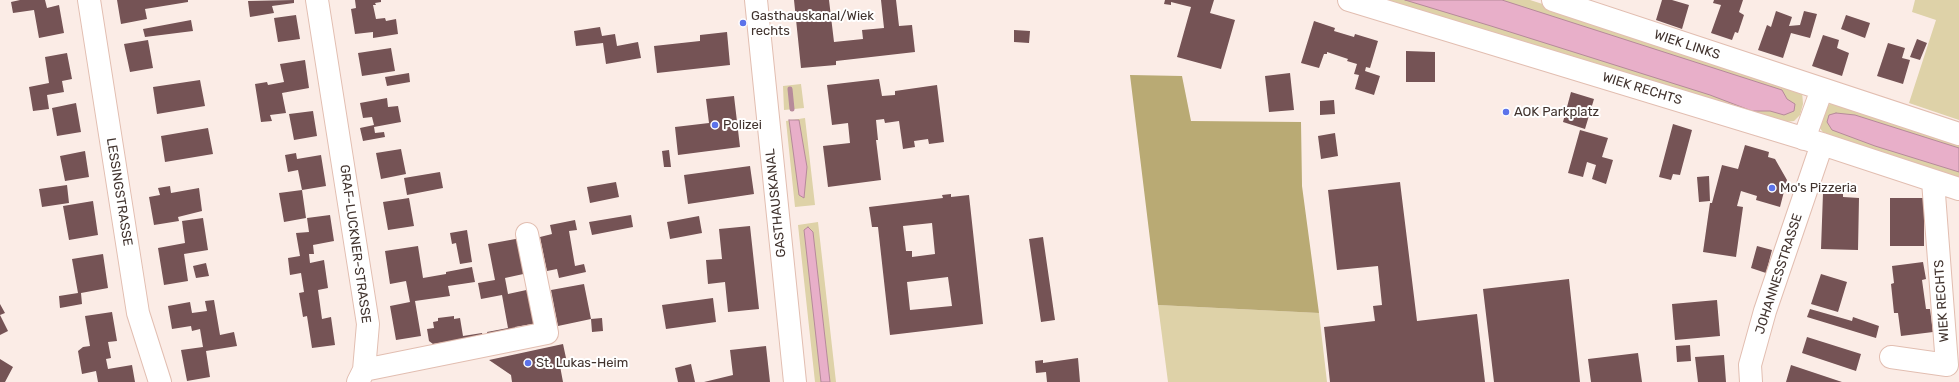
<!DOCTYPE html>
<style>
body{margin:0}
canvas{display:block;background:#fbece6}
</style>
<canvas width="1959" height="382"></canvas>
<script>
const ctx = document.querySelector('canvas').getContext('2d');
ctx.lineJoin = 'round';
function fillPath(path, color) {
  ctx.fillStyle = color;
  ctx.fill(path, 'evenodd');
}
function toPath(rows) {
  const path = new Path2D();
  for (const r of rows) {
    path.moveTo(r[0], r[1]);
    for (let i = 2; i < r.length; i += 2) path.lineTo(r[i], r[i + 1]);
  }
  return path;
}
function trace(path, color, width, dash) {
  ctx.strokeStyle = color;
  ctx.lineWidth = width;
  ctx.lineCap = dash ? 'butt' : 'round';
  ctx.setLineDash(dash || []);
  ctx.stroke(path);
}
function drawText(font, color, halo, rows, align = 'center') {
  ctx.font = font + ' Rubik,sans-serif';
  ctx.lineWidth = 4;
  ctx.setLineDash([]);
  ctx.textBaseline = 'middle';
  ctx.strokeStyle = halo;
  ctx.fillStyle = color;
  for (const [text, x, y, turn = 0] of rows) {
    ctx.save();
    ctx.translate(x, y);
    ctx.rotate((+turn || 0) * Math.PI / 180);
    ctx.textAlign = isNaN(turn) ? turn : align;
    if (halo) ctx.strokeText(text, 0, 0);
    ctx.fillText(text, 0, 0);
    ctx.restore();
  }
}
const green = toPath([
 [1386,0,1530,0,1793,84,1802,91,1803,104,1800,115,1794,121,1785,122],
 [1915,0,1959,0,1959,120,1909,103,1936,20,1912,12],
 [801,84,804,108,784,110,783,86],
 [1832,103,1959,141,1959,179,1825,135,1819,127,1824,107],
 [805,118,815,205,795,207,786,121],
 [818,222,836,382,815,382,798,225],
 [1158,305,1319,313,1327,382,1168,382]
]);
const forest = toPath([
 [1130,75,1182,76,1191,121,1301,122,1302,186,1319,313,1158,305]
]);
const water = toPath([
 [1405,0,1502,0,1782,90,1787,99,1795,104,1794,111,1784,115,1770,111,1752,111,1710,95,1491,26,1405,0],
 [1836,113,1855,115,1959,148,1959,172,1875,146,1832,130,1827,122,1829,115,1836,113],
 [789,120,799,120,807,167,804,198,799,195,789,120],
 [808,227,813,232,830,382,821,382,804,230,808,227]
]);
const stream = toPath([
 [790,89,792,109]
]);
const building = toPath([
 [20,0,45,0,47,8,59,5,64,33,39,38,34,10,13,13,11,2],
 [117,0,188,0,188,2,145,9,147,19,121,24],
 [294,0,294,3,272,6,274,13,250,17,248,1],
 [355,0,381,0,381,2,375,3,376,5,373,5,376,19,385,18,386,21,396,19,398,34,373,38,373,32,355,34,351,9,356,8],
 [794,0,829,0,834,42,863,39,862,30,884,28,881,0,896,0,899,26,912,25,915,52,836,61,836,65,801,68],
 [1165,0,1214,0,1210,13,1235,20,1221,69,1177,57,1191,7,1171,2,1171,5,1164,4],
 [1662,0,1672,0,1689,5,1682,29,1656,20],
 [1714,0,1743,0,1739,12,1744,15,1738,33,1735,32,1732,40,1711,33,1721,5,1713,3],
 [1776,11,1792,17,1789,26,1800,25,1804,11,1817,14,1810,38,1791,33,1783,58,1758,50,1767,25,1771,27],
 [296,15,300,39,278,42,274,18],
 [1846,15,1870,23,1865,38,1841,29],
 [191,20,193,31,145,37,143,29],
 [1314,21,1335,28,1334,31,1354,37,1355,34,1378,41,1370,68,1366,67,1365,71,1380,76,1374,95,1355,89,1359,75,1354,74,1357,64,1347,61,1348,59,1327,52,1327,54,1324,54,1319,68,1301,63],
 [600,27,602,36,615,34,617,46,638,42,641,58,606,64,603,43,576,46,574,31],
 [1014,30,1030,31,1029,43,1014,42],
 [727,32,730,65,657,73,654,46,700,41,700,35],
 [1823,35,1839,40,1837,48,1849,53,1842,76,1812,66],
 [1917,39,1927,43,1920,60,1910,57],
 [148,40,153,68,130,72,124,44],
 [1888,43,1905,48,1902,58,1910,60,1903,84,1877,76],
 [391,48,395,71,362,76,358,53],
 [1406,51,1435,52,1435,82,1406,82],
 [67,53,72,79,62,81,64,92,47,95,49,109,33,111,29,87,49,83,45,57],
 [305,60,309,88,282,93,286,113,270,115,272,121,261,122,255,84,267,82,268,85,284,82,280,64],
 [409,73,410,82,387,86,385,77],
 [1290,73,1294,110,1269,112,1265,76],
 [879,79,882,96,895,95,895,91,937,85,944,142,929,144,928,139,914,141,915,147,903,149,899,121,885,123,884,119,876,120,878,140,876,140,881,180,828,187,823,146,850,143,848,123,832,125,827,85],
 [200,80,205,106,157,114,153,87],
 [1571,92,1594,99,1585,129,1563,122],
 [734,96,740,147,678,155,675,127,709,123,706,99],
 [387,98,388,107,398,106,401,122,374,127,375,133,384,132,385,137,363,141,360,128,374,125,372,117,363,118,360,103],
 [1334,100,1335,114,1320,115,1320,101],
 [76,103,81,132,57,136,52,108],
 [313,111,317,136,294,140,289,114],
 [1673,124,1692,130,1680,175,1673,174,1671,180,1659,177],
 [208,128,213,154,165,162,161,136],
 [1580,130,1608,138,1602,157,1613,160,1606,184,1592,179,1596,165,1587,162,1583,177,1568,173],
 [1335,133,1338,156,1321,159,1318,136],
 [1745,145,1769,152,1768,157,1775,159,1787,180,1780,207,1756,200,1757,196,1741,191,1737,206,1743,207,1736,257,1703,252,1710,203,1712,203,1722,165,1738,169],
 [401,149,406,174,381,179,376,153],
 [669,150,671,167,664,167,662,151],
 [85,151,89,177,65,181,60,156],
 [296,153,297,159,321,155,326,186,302,190,306,218,284,222,279,193,302,190,298,170,288,172,285,155],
 [750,166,754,194,688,204,684,175],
 [440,172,443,188,407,195,404,178],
 [1709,176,1710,201,1699,202,1697,177],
 [616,182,619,197,590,203,587,187],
 [1400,182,1417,321,1477,314,1485,382,1330,382,1324,327,1375,321,1373,306,1382,305,1378,266,1337,270,1328,190],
 [67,185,69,203,42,207,39,189],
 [170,186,171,193,199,188,202,211,178,217,179,221,154,225,149,197,160,195,158,188],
 [1823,193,1843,194,1843,197,1859,198,1858,250,1821,249],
 [951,194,951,197,969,195,983,324,890,335,878,227,872,227,869,207,943,198,942,195],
 [932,223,935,254,912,257,912,251,906,251,903,226],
 [948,277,952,306,910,310,907,282],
 [409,198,414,226,388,230,383,202],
 [1890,198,1924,198,1924,246,1890,246],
 [93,201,98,235,69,240,63,206],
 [330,215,334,241,313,245,314,254,309,254,310,263,324,260,328,288,318,290,322,319,331,317,335,345,312,348,307,316,303,317,299,293,304,292,301,273,290,275,288,258,300,256,296,233,309,232,307,218],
 [631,215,633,227,592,235,589,222],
 [699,216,702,233,670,239,667,222],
 [203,218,208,250,184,254,188,281,164,285,158,248,185,243,182,221],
 [575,220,577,230,569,231,575,266,584,264,586,272,559,278,557,269,547,271,540,237,552,234,550,225],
 [750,226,759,309,728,312,725,282,708,284,706,260,722,259,719,229],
 [467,230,472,262,460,264,456,243,452,244,450,233],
 [1043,237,1055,320,1041,322,1029,239],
 [521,238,528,273,505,278,508,294,531,289,538,323,515,327,516,335,489,340,487,332,508,328,502,295,481,299,478,283,495,280,488,244],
 [418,246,423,278,446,274,446,272,472,267,475,282,448,286,450,296,415,301,421,336,396,340,390,306,410,302,406,281,390,284,385,251],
 [1757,246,1772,250,1766,273,1751,268],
 [103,254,108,288,81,293,82,304,60,308,59,296,78,293,72,259],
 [1923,262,1926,279,1922,280,1926,309,1930,309,1933,332,1901,336,1898,313,1894,313,1891,284,1894,283,1892,266],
 [206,263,209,276,196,278,193,266],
 [1821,274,1847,282,1838,312,1811,304],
 [1569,279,1580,382,1494,382,1483,289],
 [584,284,591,319,558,326,551,290],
 [713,298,716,322,666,329,662,305],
 [214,300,220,335,234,332,237,346,206,351,210,377,187,381,181,350,203,347,200,329,192,331,191,326,172,329,168,306,190,302,192,313,207,311,205,301],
 [1717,300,1720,336,1675,340,1672,304],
 [0,304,5,313,0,315,8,331,0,335],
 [1810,309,1852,321,1853,317,1879,326,1876,338,1807,317],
 [112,312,117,341,108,342,111,358,106,359,108,369,132,365,135,382,98,382,96,371,82,374,78,351,83,347,90,346,85,316],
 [454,316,454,319,460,318,463,336,482,333,484,343,457,340,433,344,429,341,427,329,434,328,433,322,438,321,438,318],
 [602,318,603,331,592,332,591,319],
 [1807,337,1861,354,1856,371,1802,353],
 [563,344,566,358,560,366,563,382,512,382,511,375,489,360],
 [1690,345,1691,361,1677,362,1676,346],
 [766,346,770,382,704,382,733,375,730,350],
 [1638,353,1642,382,1591,382,1588,359],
 [1724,355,1726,382,1698,382,1695,357],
 [1078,358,1080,382,1047,382,1046,372,1036,373,1035,361,1043,360,1043,363],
 [0,359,13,367,5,382,0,382],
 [691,364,695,382,678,382,675,368],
 [1791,365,1842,382,1786,382]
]);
const minor = toPath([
 [89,0,138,313,160,382],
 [317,0,368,324,364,370,358,382],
 [756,0,795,382],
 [1349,0,1822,144,1959,189],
 [1553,0,1959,134],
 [1804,139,1822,89],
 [1891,357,1947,365,1933,181],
 [364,370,547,333,527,234],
 [1751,382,1750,365,1765,311,1822,144]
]);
const markers = [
 [743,23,4,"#5c73ea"],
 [1506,112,4,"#5c73ea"],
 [715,125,4,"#5c73ea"],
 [1772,188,4,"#5c73ea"],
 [528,363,4,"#5c73ea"]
];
const poiNames = [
 ["Gasthauskanal/Wiek",751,16],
 ["rechts",751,31],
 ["AOK Parkplatz",1514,112],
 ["Polizei",723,125],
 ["Mo's Pizzeria",1780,188],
 ["St. Lukas-Heim",536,363]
];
const streetNames = [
 ["WIEK LINKS",1687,45,18],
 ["WIEK RECHTS",1642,89,17],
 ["LESSINGSTRASSE",119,192,81],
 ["GASTHAUSKANAL",776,203,-96],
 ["GRAF-LUCKNER-STRASSE",355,244,82],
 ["JOHANNESSTRASSE",1779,274,-72],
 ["WIEK RECHTS",1942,301,-94]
];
fillPath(green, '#ded2a8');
fillPath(forest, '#b9aa74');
fillPath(water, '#e8afc9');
trace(water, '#b68a9a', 1);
trace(stream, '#b68a9a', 5);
fillPath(building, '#755355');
trace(minor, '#e2beb1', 24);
trace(minor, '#fff', 22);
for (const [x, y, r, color] of markers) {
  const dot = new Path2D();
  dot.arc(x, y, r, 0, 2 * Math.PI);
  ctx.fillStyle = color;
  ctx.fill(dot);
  trace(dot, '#fff', 1.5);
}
drawText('13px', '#41332e', '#fff', poiNames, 'left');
drawText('13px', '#41332e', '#fff', streetNames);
</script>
